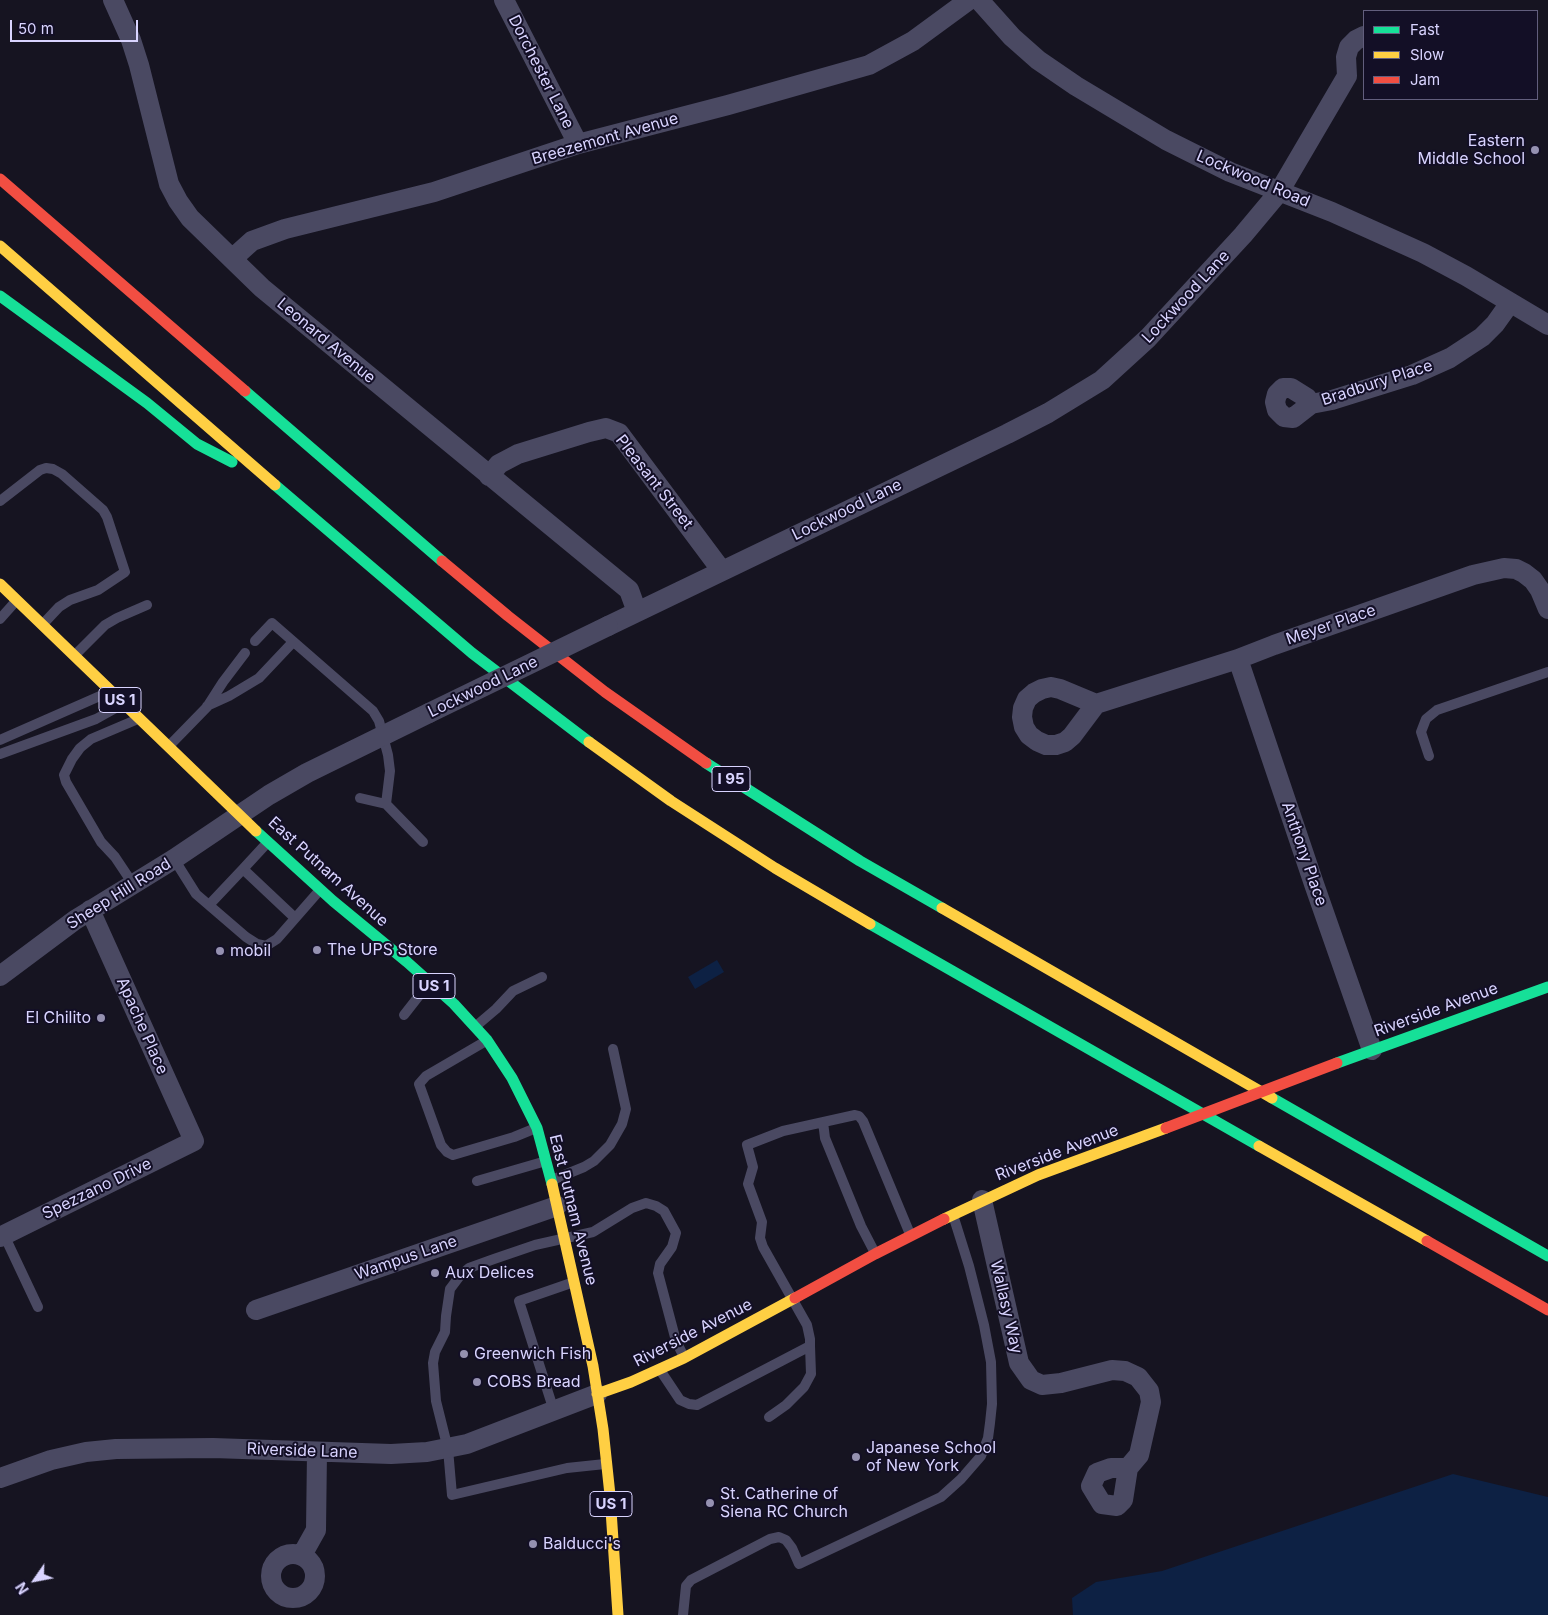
<!DOCTYPE html>
<style>
body{margin:0}
#map{position:relative;width:1548px;height:1615px;overflow:hidden;background:#161421;font-family:Inter,sans-serif}
canvas{display:block}
.legend{position:absolute;left:1363px;top:10px;width:175px;height:90px;box-sizing:border-box;background:#130f26;border:1px solid #625e7d;margin:0;padding:6px 9px;list-style:none;font-size:15px;color:#d9d4ff}
.legend li{display:flex;align-items:center;gap:10px;height:25px}
.legend b{width:25px;border:1px solid #625e7d}
.north{position:absolute;left:10px;top:1555px;width:50px;height:50px;-webkit-text-stroke:4px #130f26;paint-order:stroke;rotate:237deg;font-size:14px;font-weight:700;line-height:20px;text-align:center;color:#d9d4ff}
.north::after{content:'';display:block;margin:auto;width:18px;height:22px;background:#d9d4ff;clip-path:polygon(50% 0,100% 100%,50% 72%,0 100%)}
.scale{position:absolute;left:10px;top:20px;width:128px;height:22px;box-sizing:border-box;border:2px solid #d9d4ff;border-top:0;padding-left:6px;font-size:15px;line-height:18px;white-space:nowrap;color:#d9d4ff;-webkit-text-stroke:4px #130f26;paint-order:stroke}
</style>
<div id="map">
<canvas width="1548" height="1615"></canvas>
<ul class="legend">
<li><b style="height:6px;background:#16e098"></b>Fast</li>
<li><b style="height:6px;background:#ffcf43"></b>Slow</li>
<li><b style="height:6px;background:#f24e42"></b>Jam</li>
</ul>
<div class="north">N</div>
<div class="scale">50 m</div>
</div>
<script>
const ctx = document.querySelector('canvas').getContext('2d');
ctx.lineJoin = 'round';
function fillPath(path, color) {
  ctx.fillStyle = color;
  ctx.fill(path, 'evenodd');
}
function toPath(rows) {
  const path = new Path2D();
  for (const r of rows) {
    if (r.length === 3) {
      path.moveTo(r[0] + r[2], r[1]);
      path.arc(r[0], r[1], r[2], 0, 2 * Math.PI);
      continue;
    }
    path.moveTo(r[0], r[1]);
    for (let i = 2; i < r.length; i += 2) path.lineTo(r[i], r[i + 1]);
  }
  return path;
}
function trace(path, color, width, dash) {
  ctx.strokeStyle = color;
  ctx.lineWidth = width;
  ctx.lineCap = dash ? 'butt' : 'round';
  ctx.setLineDash(dash || []);
  ctx.stroke(path);
}
function drawText(font, color, halo, rows, align = 'center') {
  ctx.font = font + ' Inter,sans-serif';
  ctx.lineWidth = 4;
  ctx.setLineDash([]);
  ctx.textBaseline = 'middle';
  ctx.strokeStyle = halo;
  ctx.fillStyle = color;
  for (const [text, x, y, turn = 0] of rows) {
    ctx.save();
    ctx.translate(x, y);
    ctx.rotate((+turn || 0) * Math.PI / 180);
    ctx.textAlign = isNaN(turn) ? turn : align;
    if (halo) ctx.strokeText(text, 0, 0);
    ctx.fillText(text, 0, 0);
    ctx.restore();
  }
}
const water = toPath([
 [717,960,724,972,695,989,688,977],
 [1453,1474,1548,1497,1548,1615,1073,1615,1072,1598,1096,1582,1162,1571]
]);
const lane = toPath([
 [0,501,40,470,46,468,53,469,62,474,103,510,107,517,125,572,98,590,70,600,59,607,43,624],
 [0,619,16,601],
 [255,641,272,623,373,711,379,721,388,755,390,771,386,804],
 [75,655,105,625,117,618,147,605],
 [207,706,229,696,259,678,293,642],
 [0,740,109,692],
 [169,746,207,707,223,682,245,653],
 [0,754,96,719,123,704],
 [1429,756,1421,732,1426,719,1437,710,1548,672],
 [360,798,386,804,423,842],
 [267,843,243,869,295,918],
 [174,859,196,894,246,937,257,944,266,946,277,939,319,891],
 [133,884,115,857,101,842,66,782,64,775,72,759,80,748,91,739,138,719],
 [209,905,243,869],
 [404,1015,429,983],
 [476,1026,496,1009,513,991,542,977],
 [486,1041,426,1076,419,1084,441,1145,447,1152,453,1155,514,1137,536,1128],
 [823,1122,825,1138,861,1226,875,1253],
 [552,1180,584,1167,594,1161,610,1145,622,1124,626,1109,613,1049],
 [477,1181,546,1161],
 [4,1235,38,1307],
 [660,1370,680,1400,689,1404,697,1405,810,1346,810,1339,807,1325,763,1247,760,1238,762,1222,748,1184,753,1167,747,1145,783,1131,855,1115,859,1116,863,1121,910,1234],
 [554,1411,519,1301,574,1282],
 [769,1417,786,1405,804,1387,811,1374,810,1346],
 [605,1464,567,1468,452,1495,448,1449,436,1401,433,1363,435,1352,445,1332,446,1316,450,1289,459,1277,469,1268,494,1259,535,1245,593,1232,632,1208,646,1203,656,1206,664,1211,676,1233,672,1247,660,1264,658,1273,676,1341,684,1357],
 [683,1615,686,1586,691,1580,770,1539,779,1537,786,1540,792,1548,799,1564,941,1497,961,1479,981,1456,988,1438,990,1423,992,1404,991,1362,984,1325,969,1266,953,1215]
]);
const street = toPath([
 [113,0,131,40,139,65,169,184,178,201,190,218,262,288,629,590,637,612],
 [504,0,578,144],
 [979,0,1012,37,1038,60,1076,86,1166,140,1230,172,1332,212,1423,253,1466,276,1548,325],
 [232,259,252,241,285,229,434,192,578,144,728,105,869,65,913,41,969,0],
 [1311,404,1307,398,1291,388,1283,388,1277,394,1275,402,1277,410,1284,417,1293,418,1311,404,1332,400,1412,375,1450,358,1482,337,1495,324,1510,303],
 [489,476,499,464,518,454,589,432,606,428,619,433,722,571],
 [608,626,1007,434,1048,413,1102,380,1148,338,1243,235,1279,192,1347,76,1346,57,1349,47,1356,40,1364,36],
 [1238,659,1314,884,1372,1050],
 [1051,687,1060,689,1096,704,1072,736,1065,742,1056,745,1046,745,1037,741,1029,735,1024,727,1022,717,1023,708,1027,699,1034,693,1042,689,1051,687],
 [1096,704,1238,659,1274,645,1473,575,1504,568,1516,569,1524,573,1533,580,1540,590,1548,609],
 [0,976,75,920,174,859,269,795,307,773,429,713],
 [982,1200,1019,1363,1031,1380,1042,1385,1061,1383,1112,1370,1125,1371,1138,1377,1149,1391,1151,1402,1139,1455,1128,1468,1111,1468,1097,1473,1091,1486,1102,1504,1117,1506,1123,1500,1128,1468],
 [0,1237,194,1141,90,910],
 [256,1310,557,1206],
 [0,1478,51,1460,86,1452,116,1449,213,1448,391,1454,427,1452,467,1444,597,1394],
 [293,1576,22],
 [302,1555,316,1530,317,1452]
]);
const fast = toPath([
 [0,296,147,403,197,444,232,462],
 [245,391,442,561],
 [275,485,472,653,589,742],
 [706,763,860,861,942,908],
 [256,831,333,901,407,962,454,1004,487,1040,512,1078,537,1128,552,1184],
 [870,924,1259,1146],
 [1337,1063,1548,987],
 [1272,1098,1548,1256]
]);
const slow = toPath([
 [0,246,275,485],
 [0,584,256,831],
 [589,742,671,801,775,868,870,924],
 [942,908,1272,1098],
 [1259,1146,1427,1241],
 [552,1184,593,1366,603,1429,610,1495,618,1615],
 [944,1219,1038,1175,1166,1128],
 [597,1394,631,1382,684,1358,795,1298]
]);
const jam = toPath([
 [0,179,245,391],
 [442,561,508,616,605,692,706,763],
 [1427,1241,1548,1310],
 [795,1298,875,1254,944,1219]
]);
const streetBridge = toPath([
 [429,713,608,626]
]);
const jamBridge = toPath([
 [1166,1128,1337,1063]
]);
const markers = [
 [1535,150,5,"#9591b1"],
 [317,950,5,"#9591b1"],
 [220,951,5,"#9591b1"],
 [101,1018,5,"#9591b1"],
 [435,1273,5,"#9591b1"],
 [464,1354,5,"#9591b1"],
 [477,1382,5,"#9591b1"],
 [856,1457,5,"#9591b1"],
 [710,1503,5,"#9591b1"],
 [533,1544,5,"#9591b1"]
];
const shields = [
 [120,700,42],
 [731,779,38],
 [434,986,42],
 [611,1504,42]
];
const shieldNames = [
 ["US 1",120,700],
 ["I 95",731,779],
 ["US 1",434,986],
 ["US 1",611,1504]
];
const streetNames = [
 ["Dorchester Lane",541,72,63],
 ["Breezemont Avenue",605,139,-16],
 ["Lockwood Road",1253,179,23],
 ["Lockwood Lane",1186,297,-47],
 ["Leonard Avenue",326,341,40],
 ["Bradbury Place",1377,383,-18],
 ["Pleasant Street",654,482,52],
 ["Lockwood Lane",847,510,-26],
 ["Meyer Place",1331,625,-19],
 ["Lockwood Lane",483,687,-26],
 ["Anthony Place",1304,854,71],
 ["East Putnam Avenue",328,872,42],
 ["Sheep Hill Road",119,894,-32],
 ["Riverside Avenue",1436,1010,-20],
 ["Apache Place",142,1026,66],
 ["Riverside Avenue",1057,1153,-21],
 ["Spezzano Drive",97,1189,-26],
 ["East Putnam Avenue",573,1210,76],
 ["Wampus Lane",406,1258,-19],
 ["Wallasy Way",1006,1307,77],
 ["Riverside Avenue",693,1333,-27],
 ["Riverside Lane",302,1451,2]
];
const poiNames = [
 ["Eastern",1525,141,"right"],
 ["Middle School",1525,159,"right"],
 ["The UPS Store",327,950],
 ["mobil",230,951],
 ["El Chilito",91,1018,"right"],
 ["Aux Delices",445,1273],
 ["Greenwich Fish",474,1354],
 ["COBS Bread",487,1382],
 ["Japanese School",866,1448],
 ["of New York",866,1466],
 ["St. Catherine of",720,1494],
 ["Siena RC Church",720,1512],
 ["Balducci's",543,1544]
];
fillPath(water, '#0d2144');
trace(lane, '#4a4962', 10);
trace(street, '#4a4962', 20);
trace(fast, '#16e098', 11);
trace(slow, '#ffcf43', 11);
trace(jam, '#f24e42', 11);
trace(streetBridge, '#4a4962', 20);
trace(jamBridge, '#f24e42', 11);
for (const [x, y, r, color] of markers) {
  const dot = new Path2D();
  dot.arc(x, y, r, 0, 2 * Math.PI);
  ctx.fillStyle = color;
  ctx.fill(dot);
  trace(dot, '#130f26', 2);
}
for (const [x, y, w] of shields) {
  const box = new Path2D();
  box.roundRect(x - w / 2, y - 12.5, w, 25, 4);
  ctx.fillStyle = '#130f26';
  ctx.fill(box);
  trace(box, '#d9d4ff', 1);
}
drawText('bold 15px', '#d9d4ff', null, shieldNames);
drawText('16px', '#d9d4ff', '#130f26', streetNames);
drawText('16px', '#d9d4ff', '#130f26', poiNames, 'left');
</script>
